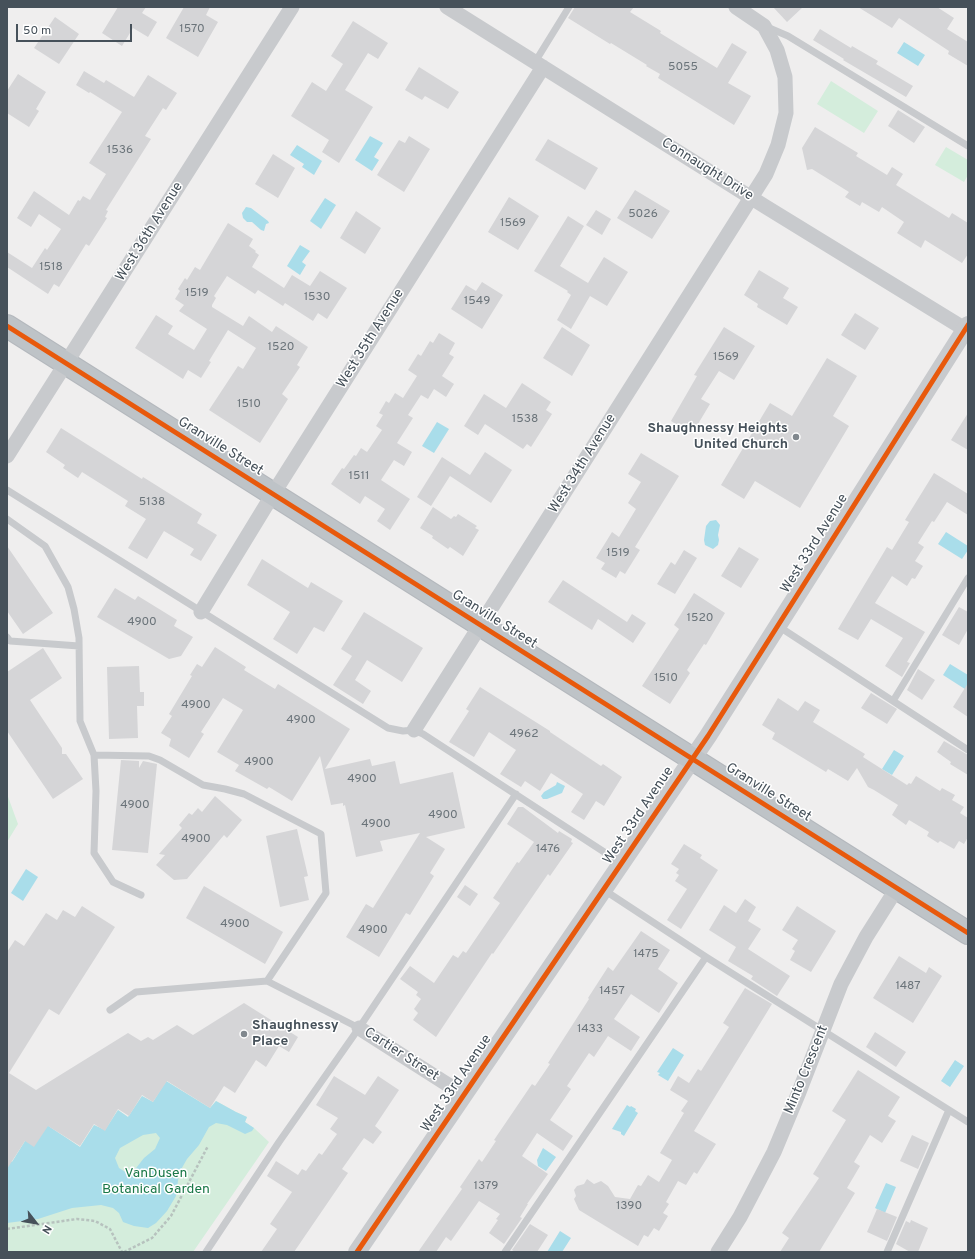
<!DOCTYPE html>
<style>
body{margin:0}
#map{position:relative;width:975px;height:1259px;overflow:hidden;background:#efeeee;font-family:Overpass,sans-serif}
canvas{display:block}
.frame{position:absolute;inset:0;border:8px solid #46515a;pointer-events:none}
.north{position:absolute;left:16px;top:1203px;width:40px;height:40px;-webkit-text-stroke:3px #fff;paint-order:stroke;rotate:121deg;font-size:11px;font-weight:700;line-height:16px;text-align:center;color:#46515a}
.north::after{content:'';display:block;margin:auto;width:14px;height:18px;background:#46515a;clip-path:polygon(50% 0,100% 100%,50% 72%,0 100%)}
.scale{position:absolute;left:16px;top:24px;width:116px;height:18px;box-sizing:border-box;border:2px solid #46515a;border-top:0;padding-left:5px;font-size:12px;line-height:14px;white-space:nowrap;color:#46515a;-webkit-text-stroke:3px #fff;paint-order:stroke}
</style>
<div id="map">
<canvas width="975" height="1259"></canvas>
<div class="frame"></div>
<div class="north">N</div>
<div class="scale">50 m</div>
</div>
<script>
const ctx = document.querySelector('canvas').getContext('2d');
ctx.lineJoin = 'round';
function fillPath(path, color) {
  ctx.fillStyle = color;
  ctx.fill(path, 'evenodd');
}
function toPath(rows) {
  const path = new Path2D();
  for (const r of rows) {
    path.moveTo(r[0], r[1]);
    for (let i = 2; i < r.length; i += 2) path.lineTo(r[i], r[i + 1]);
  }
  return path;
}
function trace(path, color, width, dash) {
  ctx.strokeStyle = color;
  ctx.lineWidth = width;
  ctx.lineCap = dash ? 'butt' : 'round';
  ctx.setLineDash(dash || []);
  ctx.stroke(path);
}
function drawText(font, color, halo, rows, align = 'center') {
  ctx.font = font + ' Overpass,sans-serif';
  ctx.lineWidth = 3;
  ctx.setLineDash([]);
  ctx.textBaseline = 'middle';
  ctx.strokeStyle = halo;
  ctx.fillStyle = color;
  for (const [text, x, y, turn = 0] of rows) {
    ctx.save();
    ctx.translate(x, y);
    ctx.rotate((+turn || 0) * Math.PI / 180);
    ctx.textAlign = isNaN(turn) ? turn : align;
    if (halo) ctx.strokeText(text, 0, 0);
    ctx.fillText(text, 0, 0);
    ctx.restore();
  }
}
const green = toPath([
 [831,81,878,111,864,133,817,104],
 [946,147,968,160,968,175,964,182,935,165],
 [7,794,18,824,7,842],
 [166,1081,210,1108,216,1101,236,1112,247,1117,245,1122,254,1128,269,1142,193,1252,7,1252,7,1160,12,1162,25,1141,62,1135,80,1147,94,1125,105,1130,118,1110,128,1117,142,1096,153,1102]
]);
const water = toPath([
 [904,42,925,55,918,66,897,53],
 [370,136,383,143,374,157,379,160,372,171,355,160],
 [297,145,322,161,314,175,302,167,304,164,290,155],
 [325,198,336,205,321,229,310,221],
 [246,207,251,208,268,221,269,223,266,224,264,231,261,230,252,222,247,222,243,218,242,213],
 [300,245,310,251,302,262,306,265,300,275,287,266],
 [437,422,449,429,434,453,422,446],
 [716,520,720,525,718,535,719,540,718,545,713,549,705,545,704,540,706,526,710,521],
 [946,532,968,546,968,550,962,559,938,544],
 [950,664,968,675,968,691,943,675],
 [894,750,904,756,892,775,882,769],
 [557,782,565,786,562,793,547,799,543,799,541,796,544,792,556,785],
 [26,869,38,877,23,901,11,893],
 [673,1048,684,1055,668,1081,658,1075,660,1073,657,1072],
 [955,1060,964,1066,950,1087,941,1081],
 [166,1081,210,1108,216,1101,236,1112,247,1117,245,1122,254,1128,252,1131,245,1134,227,1125,216,1123,209,1127,199,1145,187,1159,179,1173,176,1196,167,1211,156,1223,148,1228,134,1226,123,1222,119,1213,113,1208,101,1205,72,1208,38,1219,7,1223,7,1160,12,1162,25,1141,47,1125,80,1147,94,1125,105,1130,118,1110,128,1117,142,1096,153,1102],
 [156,1133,160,1138,155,1149,144,1158,133,1172,127,1173,119,1168,115,1158,120,1148,143,1135],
 [627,1105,630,1107,631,1106,636,1109,635,1111,638,1113,624,1136,621,1134,621,1132,612,1129],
 [543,1148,556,1157,546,1171,538,1166,537,1160],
 [886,1183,896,1187,885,1213,875,1208],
 [560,1231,571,1238,562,1252,547,1252]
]);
const building = toPath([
 [118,7,146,7,142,13,157,22,148,37,133,28,122,46,102,33],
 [184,7,210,7,206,15,218,22,198,57,166,38],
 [575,7,634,7,630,12,661,31,660,33,717,68,732,43,747,52,728,83,751,96,734,125,658,78,660,74,646,66,647,65,611,43,610,44,568,18],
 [773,7,803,7,787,22],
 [858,7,937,7,954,18,947,29,968,42,968,66,948,54,949,51,899,18,892,28],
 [55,17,79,34,59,64,34,48],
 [353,21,388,43,378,59,368,53,345,90,373,107,339,163,322,152,329,140,291,116,312,82,326,91,343,64,331,56],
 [820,29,851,48,852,46,878,61,876,64,913,86,906,97,843,60,844,59,813,40],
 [419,67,459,92,448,109,425,96,422,100,405,90],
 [84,71,104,83,106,80,134,97,148,75,177,93,166,110,163,108,145,136,151,139,106,210,108,211,105,217,107,218,89,246,86,244,59,287,54,284,48,294,7,267,7,252,32,268,45,248,47,250,61,229,39,214,31,227,17,218,34,191,69,215,78,200,80,201,83,196,90,200,106,174,89,163,122,112,90,92,89,93,76,85],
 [18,74,46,92,36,109,39,111,29,127,7,113,7,91],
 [898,110,925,127,914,143,888,126],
 [815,127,858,153,856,156,887,175,892,167,903,174,896,185,949,218,952,213,968,223,968,254,962,263,925,240,921,248,897,233,904,222,882,207,879,212,862,202,860,206,845,197,849,192,812,169,807,170,802,148],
 [409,136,430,149,404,192,377,175,399,140,405,143],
 [548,139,598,168,585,190,535,160],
 [273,154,295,168,278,198,255,184],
 [635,190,670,211,652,239,617,218],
 [509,197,539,216,518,250,488,232],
 [596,210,611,219,602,235,586,225],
 [356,211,381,228,365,254,340,238],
 [568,216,584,226,560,266,588,283,604,257,628,272,607,306,590,296,571,329,557,320,571,295,567,292,568,291,534,271],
 [228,223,253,239,249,246,256,251,255,252,259,255,252,267,284,288,292,275,310,286,320,271,347,288,327,319,318,313,313,321,285,303,283,306,258,290,255,294,227,276,214,296,216,298,212,305,212,307,243,326,249,316,272,332,276,326,308,347,297,365,300,367,282,394,288,399,260,443,209,410,238,366,243,369,256,348,228,330,209,361,211,362,201,378,188,370,183,379,135,348,156,315,173,326,168,334,194,350,207,329,179,311,184,305,175,299,180,291,178,289,185,278,187,280,195,267,200,270],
 [759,270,789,288,783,298,798,307,787,325,757,307,758,304,744,295],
 [482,282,503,295,482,329,451,309,466,285,476,291],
 [855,313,879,328,865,350,841,335],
 [562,327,590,345,572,376,543,358],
 [724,327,755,346,734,380,719,371,701,399,710,404,692,434,671,421,697,376,694,375],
 [439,333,455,343,449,354,454,357,442,376,454,384,446,397,434,389,428,399,421,395,408,415,413,418,397,443,412,452,404,466,394,460,381,480,410,499,390,530,377,521,385,509,365,496,360,504,331,484,342,468,344,469,354,455,356,456,361,448,367,452,382,430,376,426,383,415,379,413,386,401,389,403,395,393,403,398,417,376,408,370,418,354,421,356,430,341,433,343],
 [827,358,857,376,833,416,849,426,800,508,755,481,744,499,721,485,770,403,792,416],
 [522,383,551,402,546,410,552,414,531,447,527,444,523,449,485,424,478,435,464,426,484,394,506,408],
 [968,413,968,450,951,440],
 [61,428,142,479,143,477,202,514,197,523,217,535,201,561,190,555,194,549,164,531,147,559,128,548,146,519,125,506,128,501,82,472,78,478,63,468,65,465,46,452],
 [485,452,512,470,491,503,450,476,431,506,417,497,442,457,470,475],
 [641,453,679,476,635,547,640,550,625,574,620,571,616,578,601,569,605,563,596,558,612,532,619,537,636,509,628,503,641,482,628,474],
 [934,473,968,494,968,515,947,502,934,522,932,521,918,543,924,547,915,561,923,566,915,579,912,578,907,586,892,576,875,603,925,632,907,662,910,663,902,677,885,666,903,638,871,619,858,640,838,629,887,547,892,550,909,522,905,520],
 [433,507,451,519,454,516,456,517,458,514,477,526,475,528,479,530,463,556,450,547,448,549,432,538,433,536,420,528],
 [7,546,53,613,23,634,7,611],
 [739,547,759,559,741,588,721,576],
 [684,550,697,558,675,594,657,584,671,562,675,565],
 [262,559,308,588,311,582,343,601,324,632,314,627,297,654,273,639,290,612,247,585],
 [563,580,627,622,632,614,646,623,633,643,598,619,592,630,548,602],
 [115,588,135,600,138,596,177,620,174,626,193,637,181,656,169,659,97,617],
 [694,593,725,613,706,645,704,644,687,670,690,673,670,704,642,686,679,629,674,625],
 [959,607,968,612,968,629,959,645,942,635],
 [364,612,423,648,402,682,367,660,355,680,371,691,363,704,333,685,352,656,341,649],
 [215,647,246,667,244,670,275,689,278,684,350,729,325,769,370,759,372,766,395,761,400,784,453,772,465,828,426,837,445,849,430,873,434,876,410,915,406,913,379,957,346,937,366,904,373,908,420,833,380,841,383,851,356,857,345,805,343,806,343,803,331,805,320,756,292,801,269,787,267,789,235,771,239,765,217,752,243,710,223,698,201,732,204,734,189,758,169,746,171,739,161,733,172,716,169,714,192,676,190,675,197,664,202,667],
 [43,648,62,678,30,700,62,748,62,754,66,754,83,779,53,799,7,731,7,672],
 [139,666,140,692,144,692,144,706,137,706,138,738,109,739,107,667],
 [918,669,935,680,922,700,907,690],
 [968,683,968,717,953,707],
 [480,687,550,731,550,732,601,766,603,764,622,777,604,806,596,801,584,820,571,812,583,794,551,773,540,791,525,781,521,787,500,774,516,750,489,732,474,757,449,742,469,711,466,709],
 [871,693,897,709,887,724,861,708],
 [778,698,798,711,805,701,820,710,813,722,865,754,863,757,907,785,909,783,911,784,916,776,940,791,942,788,955,795,952,800,964,807,960,813,968,818,968,837,964,844,959,841,954,849,940,841,938,843,927,836,929,832,909,820,906,825,892,815,898,805,874,790,868,787,857,768,848,781,828,769,826,772,772,739,775,733,762,725],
 [944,741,968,755,968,775,950,764,951,762,937,752],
 [121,760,139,761,139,768,143,761,157,764,148,853,112,850],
 [215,796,242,820,227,838,224,835,187,879,174,880,156,865,165,855,159,854,182,828,179,825,189,813,192,815,198,808,202,812],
 [518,807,523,807,558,833,559,831,572,839,571,842,573,843,550,876,548,874,493,954,492,953,436,1037,413,1020,418,1013,414,1009,421,999,416,995,418,992,400,979,410,966,434,983,453,955,458,958,463,951,466,953,500,903,493,898,517,862,519,863,534,842,507,824],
 [297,829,308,876,304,877,309,900,280,907,266,836],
 [684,844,702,855,700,858,718,870,681,929,667,920,687,889,675,881,679,875,676,873,679,869,671,864],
 [465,885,478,894,470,906,457,897],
 [204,886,283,932,265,964,186,918],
 [745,899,756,907,748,921,761,929,748,949,790,976,777,996,751,979,753,976,728,961,736,947,709,930,724,905,736,913],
 [82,906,115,927,59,1015,49,1009,9,1073,36,1090,128,1033,141,1041,148,1037,153,1040,177,1025,193,1035,244,1003,298,1037,289,1052,279,1046,266,1067,256,1060,235,1093,224,1086,210,1108,167,1081,153,1102,142,1095,129,1116,118,1109,105,1131,94,1124,80,1146,48,1126,34,1147,25,1141,7,1169,7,952,15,940,24,946,46,913,57,920,63,910,75,917],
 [797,906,836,931,811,972,790,960,795,951,792,949,798,940,782,930],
 [641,931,670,950,658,969,678,983,659,1013,631,994,614,1019,640,1037,631,1051,608,1036,594,1057,589,1053,567,1086,571,1089,550,1120,573,1136,563,1151,537,1133,522,1156,548,1174,527,1204,528,1204,520,1217,522,1218,504,1244,489,1233,498,1220,496,1219,500,1214,479,1201,451,1241,446,1237,436,1252,418,1252,462,1189,460,1187,479,1159,482,1162,496,1141,494,1140,532,1084,535,1086,550,1064,548,1063,589,999,588,998,608,967,613,971],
 [899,956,926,973,929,967,942,976,913,1023,873,998],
 [745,988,772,1004,694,1131,716,1144,697,1174,694,1172,686,1185,678,1181,666,1202,669,1204,663,1213,668,1216,659,1231,654,1228,648,1237,644,1235,638,1246,579,1210,574,1199,576,1196,574,1190,577,1186,584,1184,587,1179,594,1184,601,1181,608,1186,615,1197,630,1199,638,1185,641,1186,648,1175,659,1182,672,1160,660,1153,684,1113,681,1111,688,1101,670,1090,678,1076,689,1083,698,1069,701,1071,729,1027,723,1023],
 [875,1032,906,1052,896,1067,866,1047],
 [858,1070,900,1097,888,1116,896,1121,882,1143,870,1135,854,1162,860,1166,847,1188,855,1193,819,1252,780,1252,789,1238,782,1233,819,1178,813,1174,846,1120,832,1111],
 [334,1076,365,1095,378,1076,399,1090,375,1126,382,1132,373,1144,364,1138,342,1169,348,1173,294,1252,261,1252,277,1229,270,1224,292,1192,267,1176,276,1161,298,1175,302,1169,306,1171,319,1153,322,1155,337,1134,330,1129,338,1118,316,1105],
 [912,1135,929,1143,918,1169,900,1161],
 [877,1209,897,1217,887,1241,867,1232],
 [911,1220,928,1228,918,1252,910,1252,896,1244,906,1221,910,1223],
 [530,1224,548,1235,537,1252,515,1252,512,1250]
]);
const path = toPath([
 [7,1229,77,1219,95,1221,110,1229,122,1252],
 [124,1252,152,1238,171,1216,208,1146]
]);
const service = toPath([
 [767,27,788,36,968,146],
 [535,62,569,7],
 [7,490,388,728,403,731,414,730,423,734,621,863],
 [7,519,45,546,68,587,74,609,79,638,80,721,94,755,96,791,94,853,113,882,141,895],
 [778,626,968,750],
 [7,637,10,641,79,646],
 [893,701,968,578],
 [94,755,149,756,160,760,203,785,225,789,244,794,321,834,326,893,267,981],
 [604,890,706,957,968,1122],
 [110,1010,136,992,267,981,359,1028],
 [206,1252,279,1142,359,1028,516,794],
 [505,1252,706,957],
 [887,1252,949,1110]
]);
const minor = toPath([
 [447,7,766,207,968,331],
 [7,456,292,7],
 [201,612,273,494,543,67],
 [414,730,766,174,778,145,786,113,785,77,777,50,764,26,736,7],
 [359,1028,464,1095],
 [718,1252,740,1217,774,1152,799,1092,841,984,866,937,897,888]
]);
const tertiary = toPath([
 [357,1252,708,736,968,325]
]);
const trunk = toPath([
 [7,326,968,933]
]);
const cycleway = toPath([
 [7,326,968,933],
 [357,1252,708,736,968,325]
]);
const markers = [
 [796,437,4,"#81888e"],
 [244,1034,4,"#81888e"]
];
const numberNames = [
 ["1570",192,30],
 ["5055",683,68],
 ["1536",120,151],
 ["5026",643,215],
 ["1569",513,224],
 ["1518",51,268],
 ["1519",197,294],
 ["1530",317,298],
 ["1549",477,302],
 ["1520",281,348],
 ["1569",726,358],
 ["1510",249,405],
 ["1538",525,420],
 ["1511",359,477],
 ["5138",152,503],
 ["1519",618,554],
 ["1520",700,619],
 ["4900",142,623],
 ["1510",666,679],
 ["4900",196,706],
 ["4900",301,721],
 ["4962",524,735],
 ["4900",259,763],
 ["4900",362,780],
 ["4900",135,806],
 ["4900",443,816],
 ["4900",376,825],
 ["4900",196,840],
 ["1476",548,850],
 ["4900",235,925],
 ["4900",373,931],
 ["1475",646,955],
 ["1487",908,987],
 ["1457",612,992],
 ["1433",590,1030],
 ["1379",486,1187],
 ["1390",629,1207]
];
const streetNames = [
 ["Connaught Drive",707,170,32],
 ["West 36th Avenue",150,232,-58],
 ["West 35th Avenue",371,339,-58],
 ["Granville Street",220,447,32],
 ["West 34th Avenue",583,464,-58],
 ["West 33rd Avenue",815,544,-58],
 ["Granville Street",494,620,32],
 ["Granville Street",768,793,32],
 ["West 33rd Avenue",639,816,-56],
 ["Cartier Street",401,1055,33],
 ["Minto Crescent",807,1070,-68],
 ["West 33rd Avenue",457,1084,-56]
];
const poiNames = [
 ["Shaughnessy Heights",788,429],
 ["United Church",788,445],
 ["Shaughnessy",252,1026,"left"],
 ["Place",252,1042,"left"]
];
const parkNames = [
 ["VanDusen",156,1174],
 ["Botanical Garden",156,1190]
];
fillPath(green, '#d4eddc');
fillPath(water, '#a9ddea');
fillPath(building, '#d5d5d7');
trace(trunk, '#b4b8bd', 24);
trace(path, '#b7c2be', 2.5, [3, 2]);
trace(service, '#c8cacd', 7);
trace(minor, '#c8cacd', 15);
trace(tertiary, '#c8cacd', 18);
trace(trunk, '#bec3c7', 22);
trace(cycleway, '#e8590c', 5);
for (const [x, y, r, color] of markers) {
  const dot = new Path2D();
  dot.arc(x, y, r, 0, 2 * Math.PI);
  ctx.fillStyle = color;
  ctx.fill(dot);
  trace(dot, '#fff', 1.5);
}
drawText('12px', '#6b747a', null, numberNames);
drawText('14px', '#46515a', '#fff', streetNames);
drawText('bold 14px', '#46515a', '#fff', poiNames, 'right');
drawText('14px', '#1a7848', '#fff', parkNames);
</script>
